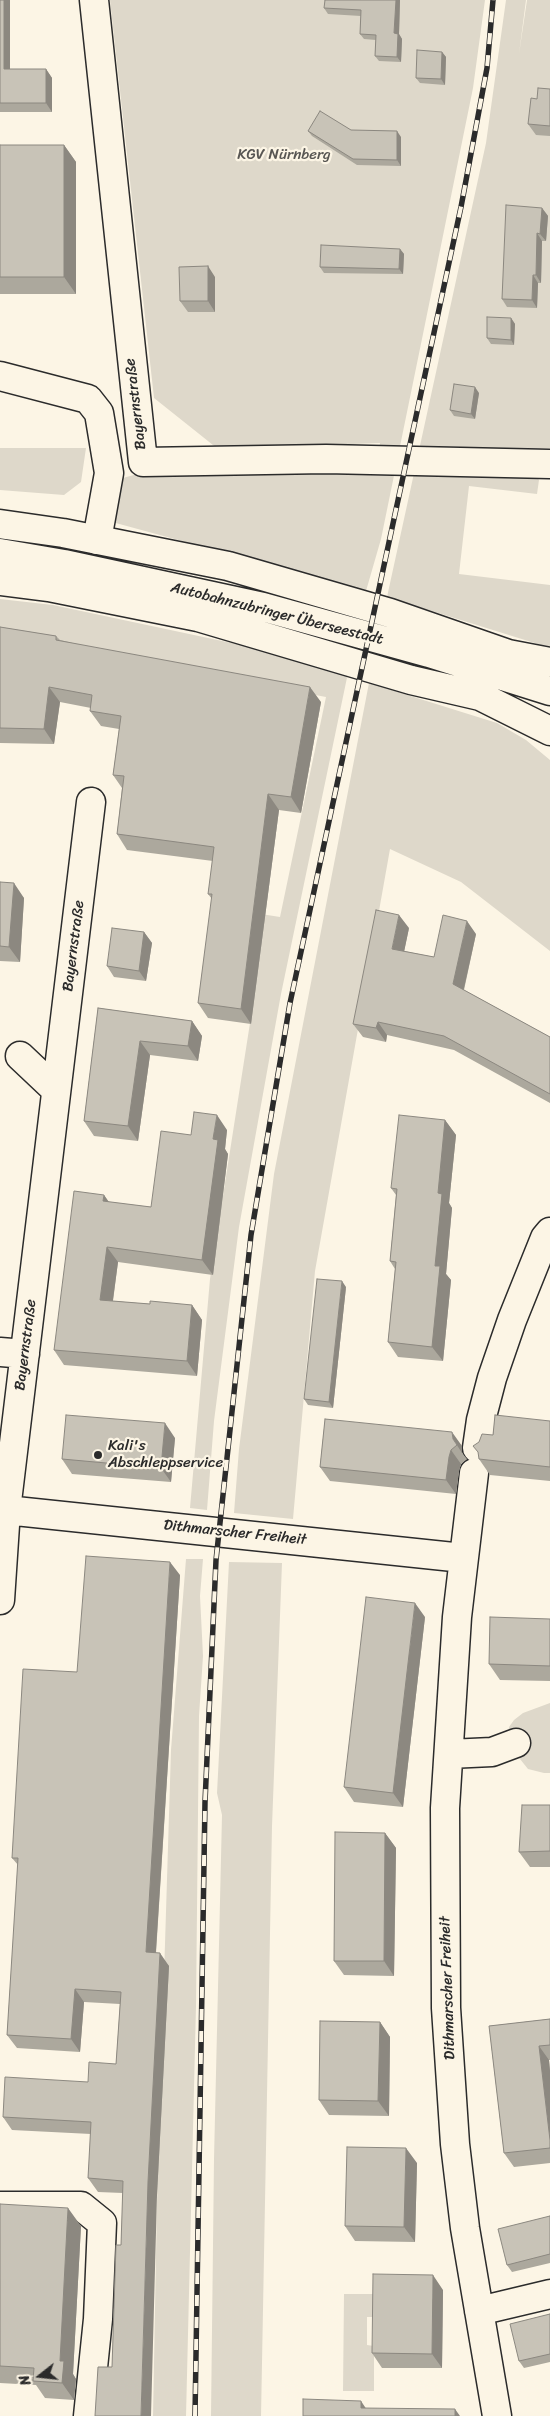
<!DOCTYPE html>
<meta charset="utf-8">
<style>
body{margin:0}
#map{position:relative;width:550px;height:2416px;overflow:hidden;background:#fcf5e5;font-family:Sriracha,sans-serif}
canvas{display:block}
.north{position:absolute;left:15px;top:2351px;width:50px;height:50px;-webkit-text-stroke:4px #fcf5e5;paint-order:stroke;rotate:254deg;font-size:14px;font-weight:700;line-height:20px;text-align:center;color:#2b2b2b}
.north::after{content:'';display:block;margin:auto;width:18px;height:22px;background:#2b2b2b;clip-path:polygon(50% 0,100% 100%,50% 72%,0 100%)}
</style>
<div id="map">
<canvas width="550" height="2416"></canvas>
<div class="north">N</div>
</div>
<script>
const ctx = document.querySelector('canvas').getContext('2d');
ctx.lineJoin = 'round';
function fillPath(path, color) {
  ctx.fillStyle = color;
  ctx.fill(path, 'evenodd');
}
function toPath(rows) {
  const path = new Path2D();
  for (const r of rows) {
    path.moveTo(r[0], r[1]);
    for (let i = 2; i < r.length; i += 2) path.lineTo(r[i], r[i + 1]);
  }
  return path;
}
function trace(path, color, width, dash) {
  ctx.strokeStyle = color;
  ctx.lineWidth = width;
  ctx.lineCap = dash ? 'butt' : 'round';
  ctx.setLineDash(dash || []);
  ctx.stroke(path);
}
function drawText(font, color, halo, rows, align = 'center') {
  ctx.font = font + ' Sriracha,sans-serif';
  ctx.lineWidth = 4.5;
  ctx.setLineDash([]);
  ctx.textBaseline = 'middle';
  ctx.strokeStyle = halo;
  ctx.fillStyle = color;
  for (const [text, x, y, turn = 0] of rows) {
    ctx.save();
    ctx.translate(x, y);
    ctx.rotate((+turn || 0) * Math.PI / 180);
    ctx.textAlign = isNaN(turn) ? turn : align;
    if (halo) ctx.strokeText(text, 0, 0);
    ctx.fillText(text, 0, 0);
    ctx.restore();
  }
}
const green = toPath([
 [110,0,485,0,473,88,423,334,381,539,366,591,112,522,119,479,156,469,375,471,380,443,218,449,154,398],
 [506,0,526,0,519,54,527,0,550,0,550,448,462,454,535,475,539,480,537,494,469,486,459,574,550,585,550,646,541,645,387,597,486,143],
 [0,448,86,448,81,482,64,495,0,490],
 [0,599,53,605,349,668,281,994,239,1227,214,1421,207,1510,190,1508,210,1279,250,1023,261,914,280,917,326,697,0,636],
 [369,683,497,723,526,740,550,760,550,951,461,882,390,849,315,1271,293,1519,234,1513,239,1449,274,1174],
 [186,1559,203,1559,200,1596,203,1656,199,1716,196,2006,186,2416,153,2416,157,2202,171,1750],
 [229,1562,282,1563,272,1826,261,2416,211,2416,214,2159,222,1815,217,1793],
 [550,1703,550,1773,544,1773,528,1769,516,1754,508,1738,509,1727,514,1720,523,1713],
 [344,2294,374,2294,374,2317,367,2317,367,2345,374,2346,374,2391,343,2391]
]);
const minor = toPath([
 [94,0,143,462,326,459,550,464],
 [0,376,88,399,99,413,109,473,97,540],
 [20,1056,56,1090],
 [0,1352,25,1354],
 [477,1448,481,1420,492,1378,512,1320,545,1238,550,1232],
 [474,1473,457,1617,445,1808,446,2008,455,2144,465,2228,497,2416],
 [6,1510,463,1558],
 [0,1600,6,1510,91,802],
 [449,1754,492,1752,516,1743],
 [0,2206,81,2206,102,2223,98,2319,88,2416],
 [479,2311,550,2294]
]);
const highway = toPath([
 [0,524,63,533,228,566,390,613,508,654,550,662],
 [0,553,64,564,263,607,429,653,550,691],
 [0,581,49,587,198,617,411,680,480,696,550,731]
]);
const rail = toPath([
 [195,2416,205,1802,216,1560,251,1235,290,1003,461,207,487,68,493,0]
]);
const wall = toPath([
 [0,0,10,0,10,69,46,69,52,78,52,112,0,112],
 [400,0,399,34,402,39,401,62,379,61,375,56,376,40,364,39,360,34,361,16,328,14,324,8],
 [442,52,446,57,445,85,420,83,416,78],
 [550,89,550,136,536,135,528,124,537,99],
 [351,130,401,137,401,166,357,165,312,136,308,131],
 [0,145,64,145,76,162,76,294,0,294],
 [542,208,548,216,546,241,542,241,541,283,538,283,537,308,507,307,502,299],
 [400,249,404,254,403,274,324,273,320,267],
 [215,277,215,312,188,312,180,301],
 [511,318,515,324,514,345,491,344,487,338],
 [479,393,475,419,454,416,450,410],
 [0,627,56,636,60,640,321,702,301,813,279,810,251,1024,208,1018,198,1003,212,899,208,894,213,861,127,850,117,834,122,788,113,775,119,729,101,726,90,711,91,708,60,702,54,744,0,743],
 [0,882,24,898,20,962,0,961],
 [409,928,404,951,434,957,476,934,464,990,550,1037,550,1103,454,1050,387,1035,386,1042,363,1037,353,1024],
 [144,932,152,943,146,981,114,977,107,966],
 [98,1008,192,1021,202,1036,198,1061,150,1055,138,1141,94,1136,84,1121],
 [445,1120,456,1135,449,1203,452,1208,446,1274,451,1280,443,1361,398,1357,388,1342,395,1269,390,1261,396,1195,391,1188],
 [227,1130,225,1149,228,1154,213,1275,118,1262,113,1301,150,1304,192,1305,202,1320,197,1376,64,1365,54,1350,104,1195,109,1202,151,1207,191,1135],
 [346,1287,333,1408,308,1405,304,1399],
 [325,1419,462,1446,462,1453,467,1459,461,1464,459,1471,456,1494,330,1481,320,1467],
 [550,1421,550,1481,490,1475,479,1459,493,1435],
 [175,1438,171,1482,72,1474,62,1459],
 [180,1575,156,1953,169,1966,157,2195,112,2367,121,2245,123,2193,98,2192,88,2178,91,2134,12,2130,3,2117,88,2082,116,2064,120,2004,84,2002,80,2052,17,2048,7,2035,18,1865,12,1858,77,1672],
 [425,1617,403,1807,354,1802,344,1787],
 [550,1619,550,1681,500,1680,489,1664],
 [550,1805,550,1867,530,1867,519,1852],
 [385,1833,396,1848,394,1976,344,1975,334,1961],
 [550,2019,550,2060,549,2060,550,2071,550,2163,514,2167,504,2153,489,2026],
 [380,2022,390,2037,389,2116,329,2115,319,2100],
 [417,2163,415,2242,355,2241,345,2226],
 [0,2204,81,2226,73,2374,76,2379,74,2400,45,2398,36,2385,0,2383],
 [550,2216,550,2263,512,2272,507,2265],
 [443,2290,442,2368,382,2368,372,2353],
 [550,2314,550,2362,524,2368,519,2361]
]);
const shadedWall = toPath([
 [4,0,10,0,10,78,4,69],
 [396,0,400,0,399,34,402,39,401,62,397,57,394,33],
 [442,52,446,57,445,85,441,79],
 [46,69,52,78,52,112,46,103],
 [397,131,401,137,401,166,397,160],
 [64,145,76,162,76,294,64,277],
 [542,208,548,216,546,241,540,234],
 [537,233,542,241,541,283,536,275],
 [400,249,404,254,403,274,399,269],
 [208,266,215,277,215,312,208,301],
 [533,275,538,283,537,308,532,300],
 [511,318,515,324,514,345,511,340],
 [475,387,479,393,475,419,471,414],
 [49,687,60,702,54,744,44,729],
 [310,687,321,702,301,813,291,797],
 [268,794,279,810,251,1024,241,1009],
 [14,883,24,898,20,962,9,947],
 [399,915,409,928,402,962,392,949],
 [467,921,476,934,462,997,453,984],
 [144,932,152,943,146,981,139,971],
 [192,1021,202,1036,198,1061,188,1046],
 [378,1022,387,1035,386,1042,376,1028],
 [140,1041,150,1055,138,1141,128,1126],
 [217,1115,227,1130,225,1149,228,1154,213,1275,202,1260,213,1139],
 [445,1120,456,1135,449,1203,452,1208,446,1274,451,1280,443,1361,432,1347,438,1193],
 [104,1195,114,1210,103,1201],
 [107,1247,118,1262,111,1314,100,1300],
 [342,1281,346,1287,333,1408,329,1402],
 [192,1305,202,1320,197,1376,187,1361],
 [165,1423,175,1438,171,1482,161,1468],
 [452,1432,462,1446,462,1453,453,1439],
 [451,1450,461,1464,459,1471,456,1494,446,1480,449,1457],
 [170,1562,180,1575,155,1965,146,1952],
 [415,1603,425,1617,403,1807,393,1793],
 [385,1833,396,1848,394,1976,384,1961],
 [160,1953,169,1966,157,2195,151,2416,141,2416,148,2182],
 [75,1989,84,2002,80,2052,71,2039],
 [380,2022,390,2037,389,2116,378,2101],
 [539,2046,549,2060,550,2071,550,2140],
 [406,2148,417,2163,415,2242,404,2227],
 [68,2208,81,2226,73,2374,76,2379,74,2400,62,2383,60,2361],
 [433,2275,443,2290,442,2368,432,2354],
 [361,2401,371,2416,361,2408],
 [455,2409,460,2416,455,2416]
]);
const building = toPath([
 [0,0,4,0,4,69,46,69,46,103,0,103,0,0],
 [325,0,396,0,394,33,398,34,397,57,375,56,376,35,360,34,361,10,324,8,325,0],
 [417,50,442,52,441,79,416,78,417,50],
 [538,88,550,89,550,126,528,124,531,98,537,99,538,88],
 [320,111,351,130,397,131,397,160,353,159,308,131,320,111],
 [0,145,64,145,64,277,0,277,0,145],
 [506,205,542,208,540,234,537,233,536,275,533,275,532,300,502,299,506,205],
 [321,245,400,249,399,269,320,267,321,245],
 [208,266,208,301,180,301,179,267,208,266],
 [487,317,511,318,511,340,487,338,487,317],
 [454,384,475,387,471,414,450,410,454,384],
 [0,627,56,636,56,640,310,687,291,797,268,794,241,1009,198,1003,212,894,208,894,214,847,117,834,124,776,113,775,121,716,90,711,92,695,49,687,44,729,0,728,0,627],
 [0,882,14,883,9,947,0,946,0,882],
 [376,910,399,915,392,949,434,957,443,915,467,921,453,984,550,1037,550,1094,444,1036,378,1022,376,1028,353,1024,376,910],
 [112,928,144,932,139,971,107,966,112,928],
 [98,1008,192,1021,188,1046,140,1041,128,1126,84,1121,98,1008],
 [194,1112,217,1115,213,1139,218,1140,202,1260,107,1247,100,1300,150,1304,150,1301,192,1305,187,1361,54,1350,74,1191,104,1195,103,1201,151,1207,161,1131,191,1135,194,1112],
 [399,1115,445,1120,438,1193,442,1194,435,1266,440,1266,432,1347,388,1342,396,1262,390,1261,397,1189,391,1188,399,1115],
 [317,1279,342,1281,329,1402,304,1399,317,1279],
 [66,1415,165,1423,161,1468,62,1459,66,1415],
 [495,1415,550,1421,550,1467,479,1459,478,1452,473,1446,479,1442,482,1434,493,1435,495,1415],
 [325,1419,452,1432,453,1439,457,1445,451,1450,449,1457,446,1480,320,1467,325,1419],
 [86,1556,170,1562,146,1952,160,1953,148,2182,141,2416,95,2416,98,2367,112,2367,116,2245,121,2245,123,2181,88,2178,91,2122,3,2117,5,2077,88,2082,89,2062,116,2064,121,1992,75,1989,71,2039,7,2035,18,1858,12,1858,23,1669,77,1672,86,1556],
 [366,1597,415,1603,393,1793,344,1787,366,1597],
 [490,1617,550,1619,550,1666,489,1664,490,1617],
 [522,1805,550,1805,550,1851,519,1852,522,1805],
 [335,1832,385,1833,384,1961,334,1961,335,1832],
 [550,2019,550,2045,539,2046,550,2140,550,2148,504,2153,489,2026,550,2019],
 [320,2021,380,2022,378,2101,319,2100,320,2021],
 [347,2147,406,2148,404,2227,345,2226,347,2147],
 [0,2204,68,2208,60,2361,64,2361,62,2383,33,2381,34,2368,0,2366,0,2204],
 [550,2216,550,2254,507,2265,498,2229,550,2216],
 [373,2274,433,2275,432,2354,372,2353,373,2274],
 [550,2314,550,2354,519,2361,510,2324,550,2314],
 [303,2399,361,2401,361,2408,455,2409,455,2416,303,2416,303,2399]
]);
const markers = [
 [98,1455,5,"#2b2b2b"]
];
const parkNames = [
 ["KGV Nürnberg",284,155]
];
const streetNames = [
 ["Bayernstraße",136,404,-97],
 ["Autobahnzubringer Überseestadt",277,614,14],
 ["Bayernstraße",74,946,-83],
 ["Bayernstraße",26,1345,-83],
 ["Dithmarscher Freiheit",235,1533,6],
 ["Dithmarscher Freiheit",448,1988,-92]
];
const poiNames = [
 ["Kali's",108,1446],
 ["Abschleppservice",108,1463]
];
fillPath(green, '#ded8ca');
trace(minor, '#2b2b2b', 31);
trace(highway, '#2b2b2b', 31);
trace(minor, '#fcf5e5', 28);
trace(highway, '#fcf5e5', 28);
trace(rail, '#2b2b2b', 5.5);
trace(rail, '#fcf5e5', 4, [11]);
fillPath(wall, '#aca89d');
fillPath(shadedWall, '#8c8880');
fillPath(building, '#c8c3b7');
trace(building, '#8c8880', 1);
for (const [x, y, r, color] of markers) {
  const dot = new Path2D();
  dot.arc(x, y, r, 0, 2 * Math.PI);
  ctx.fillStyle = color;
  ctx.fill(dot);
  trace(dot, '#fcf5e5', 2);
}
drawText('15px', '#585653', '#fcf5e5', parkNames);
drawText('15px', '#2b2b2b', '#fcf5e5', streetNames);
drawText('15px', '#2b2b2b', '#fcf5e5', poiNames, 'left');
</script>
